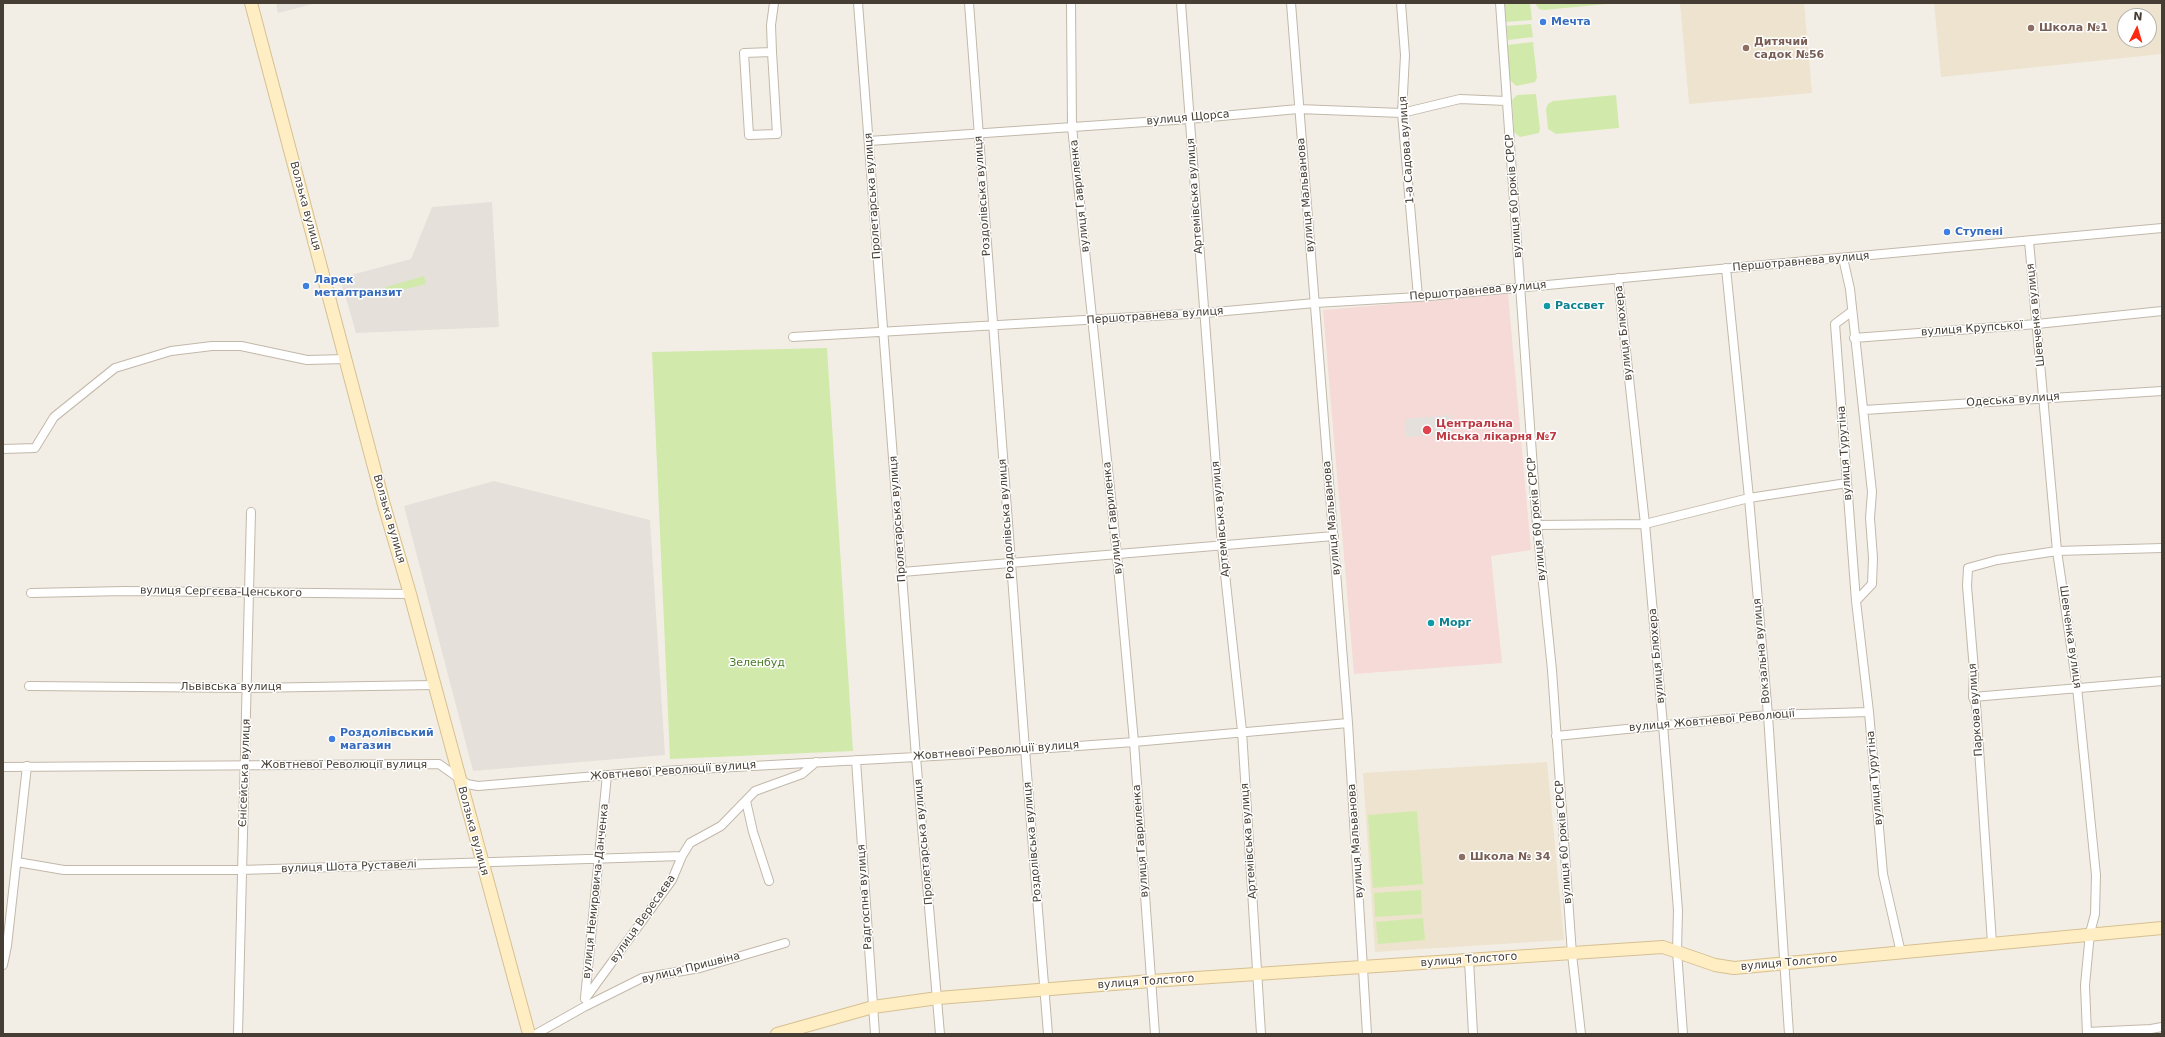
<!DOCTYPE html>
<meta charset="utf-8">
<style>
body{margin:0}
#map{position:relative;width:2165px;height:1037px;overflow:hidden;background:#f3eee5;font-family:"DejaVu Sans",sans-serif}
canvas{display:block}
.frame{position:absolute;inset:0;border:4px solid #463e34;pointer-events:none}
.north{position:absolute;left:2117px;top:8px;width:40px;height:40px;box-sizing:border-box;background:#fff;border:1px solid #b5b2ae;border-radius:50%;rotate:5deg;font-size:11px;font-weight:700;line-height:16px;text-align:center;color:#463e34}
.north::after{content:'';display:block;margin:auto;width:14px;height:18px;background:#ff2710;clip-path:polygon(50% 0,100% 100%,50% 72%,0 100%)}
</style>
<div id="map">
<canvas width="2165" height="1037"></canvas>
<div class="frame"></div>
<div class="north">N</div>
</div>
<script>
const ctx = document.querySelector('canvas').getContext('2d');
ctx.lineJoin = 'round';
function fillPath(path, color) {
  ctx.fillStyle = color;
  ctx.fill(path, 'evenodd');
}
function toPath(rows) {
  const path = new Path2D();
  for (const r of rows) {
    path.moveTo(r[0], r[1]);
    for (let i = 2; i < r.length; i += 2) path.lineTo(r[i], r[i + 1]);
  }
  return path;
}
function trace(path, color, width, dash) {
  ctx.strokeStyle = color;
  ctx.lineWidth = width;
  ctx.lineCap = dash ? 'butt' : 'round';
  ctx.setLineDash(dash || []);
  ctx.stroke(path);
}
function drawText(font, color, halo, rows, align = 'center') {
  ctx.font = font + ' "DejaVu Sans",sans-serif';
  ctx.lineWidth = 3;
  ctx.setLineDash([]);
  ctx.textBaseline = 'middle';
  ctx.strokeStyle = halo;
  ctx.fillStyle = color;
  for (const [text, x, y, turn = 0] of rows) {
    ctx.save();
    ctx.translate(x, y);
    ctx.rotate((+turn || 0) * Math.PI / 180);
    ctx.textAlign = isNaN(turn) ? turn : align;
    if (halo) ctx.strokeText(text, 0, 0);
    ctx.fillText(text, 0, 0);
    ctx.restore();
  }
}
const industrial = toPath([
 [492,202,499,327,356,333,340,278,411,259,432,207],
 [494,481,650,520,665,755,473,771,404,506]
]);
const education = toPath([
 [1680,3,1804,3,1812,93,1689,104],
 [1934,3,2162,3,2162,54,1941,77],
 [2125,16,2149,16,2149,40,2125,40],
 [1547,762,1564,940,1375,952,1363,773]
]);
const medical = toPath([
 [1508,294,1531,550,1491,556,1502,663,1354,674,1323,310]
]);
const green = toPath([
 [1504,3,1530,3,1532,20,1505,22],
 [1535,3,1607,3,1607,4,1544,10,1539,9],
 [1531,24,1533,37,1508,40,1506,26],
 [1533,42,1537,78,1535,82,1516,86,1510,80,1507,45],
 [1536,94,1540,129,1539,133,1520,137,1514,132,1512,100,1517,95],
 [1616,95,1619,128,1556,134,1548,129,1546,109,1548,104,1553,101],
 [424,276,426,284,385,294,386,287],
 [827,348,853,751,670,759,652,352],
 [1417,811,1423,884,1373,888,1368,815],
 [1421,890,1422,914,1375,917,1374,893],
 [1423,918,1425,940,1378,944,1376,922]
]);
const parking = toPath([
 [276,3,312,3,313,4,278,13],
 [1451,415,1452,434,1406,437,1405,419]
]);
const street = toPath([
 [858,3,916,757,940,1034],
 [969,3,1025,749,1048,1034],
 [1071,3,1072,127,1117,555,1134,742,1155,1034],
 [1181,3,1222,546,1242,731,1261,1034],
 [1291,3,1348,723,1367,1034],
 [1401,3,1405,55,1402,113,1418,297],
 [1500,3,1537,525,1552,670,1572,954,1581,1034],
 [772,52,744,53,749,135,777,134,772,52,771,25,774,3],
 [869,141,1189,119,1298,109,1402,113,1460,99,1506,101],
 [2029,241,2057,551,2077,687,2096,875,2095,914,2090,933,2085,985,2087,1034],
 [1843,258,1850,289,1872,492,1870,518,1873,558,1872,584,1856,601],
 [1726,268,1749,498,1768,715,1789,1034],
 [1618,278,1645,524,1663,725,1678,910,1677,951,1683,1034],
 [1851,312,1835,324,1856,601,1869,712,1883,874,1901,953],
 [793,337,1204,313,1315,303,1418,297,2162,228],
 [1854,338,2037,324,2162,311],
 [1864,410,2162,391],
 [3,449,35,448,54,417,115,368,171,351,212,346,241,346,307,360,346,359],
 [1537,525,1645,524,1749,498,1847,483],
 [902,572,1334,536],
 [31,593,125,591,410,594],
 [29,686,247,688,434,685],
 [1973,697,2162,681],
 [1556,736,1768,715,1869,712],
 [856,760,875,1034],
 [3,767,439,764,467,784,478,786,644,772,952,755,1134,742,1348,723],
 [746,801,753,832,769,881],
 [17,862,64,870,241,870,682,856],
 [1992,943,1976,704,1973,697,1974,670,1967,586,1968,568,1997,560,2057,551,2162,548],
 [1469,960,1473,1034],
 [3,965,7,946,27,766],
 [585,998,607,775],
 [585,999,672,880,682,856,690,843,721,826,755,791,802,774,816,762],
 [2087,1032,2151,1029,2162,1027],
 [238,1034,251,512],
 [536,1034,584,1007,642,978,700,968,785,943]
]);
const secondary = toPath([
 [251,3,384,505,410,594,529,1034],
 [777,1034,873,1007,938,998,1151,981,1663,947,1715,965,1734,968,2162,928]
]);
const markers = [
 [1543,22,4,"#3f7fe0"],
 [2031,28,4,"#8d6e63"],
 [1746,48,4,"#8d6e63"],
 [1947,232,4,"#3f7fe0"],
 [306,286,4,"#3f7fe0"],
 [1547,306,4,"#0f9aa8"],
 [1427,430,5,"#e0444e"],
 [1431,623,4,"#0f9aa8"],
 [332,739,4,"#3f7fe0"],
 [1462,857,4,"#8d6e63"]
];
const shopNames = [
 ["Мечта",1551,22],
 ["Ступені",1955,232],
 ["Ларек",314,280],
 ["металтранзит",314,293],
 ["Роздолівський",340,733],
 ["магазин",340,746]
];
const educationNames = [
 ["Школа №1",2039,28],
 ["Дитячий",1754,42],
 ["садок №56",1754,55],
 ["Школа № 34",1470,857]
];
const streetNames = [
 ["вулиця Щорса",1188,118,-5],
 ["1-а Садова вулиця",1407,150,-94],
 ["вулиця Мальванова",1306,195,-95],
 ["Пролетарська вулиця",873,196,-94],
 ["Роздолівська вулиця",983,196,-94],
 ["вулиця Гавриленка",1080,196,-96],
 ["Артемівська вулиця",1195,196,-94],
 ["вулиця 60 років СРСР",1514,196,-94],
 ["Волзька вулиця",305,206,75],
 ["Першотравнева вулиця",1801,262,-5],
 ["Першотравнева вулиця",1478,291,-5],
 ["Шевченка вулиця",2036,315,-96],
 ["Першотравнева вулиця",1155,316,-4],
 ["вулиця Крупської",1972,329,-4],
 ["вулиця Блюхера",1624,333,-96],
 ["Одеська вулиця",2013,400,-4],
 ["вулиця Турутіна",1845,453,-94],
 ["вулиця Гавриленка",1113,518,-96],
 ["вулиця Мальванова",1332,518,-95],
 ["Волзька вулиця",389,519,74],
 ["Пролетарська вулиця",898,519,-94],
 ["Роздолівська вулиця",1007,519,-94],
 ["Артемівська вулиця",1221,519,-95],
 ["вулиця 60 років СРСР",1537,519,-95],
 ["вулиця Сергєєва-Ценського",221,592,1],
 ["Шевченка вулиця",2070,637,82],
 ["Вокзальна вулиця",1762,651,-95],
 ["вулиця Блюхера",1657,656,-95],
 ["Львівська вулиця",231,687],
 ["Паркова вулиця",1976,710,-94],
 ["вулиця Жовтневої Революції",1712,721,-5],
 ["Жовтневої Революції вулиця",996,751,-4],
 ["Жовтневої Революції вулиця",344,765],
 ["Жовтневої Революції вулиця",673,771,-4],
 ["Єнісейська вулиця",245,773,-88],
 ["вулиця Турутіна",1875,778,-95],
 ["Волзька вулиця",473,831,75],
 ["вулиця Гавриленка",1141,841,-94],
 ["Артемівська вулиця",1249,841,-94],
 ["вулиця Мальванова",1356,841,-94],
 ["Пролетарська вулиця",924,842,-95],
 ["Роздолівська вулиця",1033,842,-95],
 ["вулиця 60 років СРСР",1564,842,-94],
 ["вулиця Шота Руставелі",349,867,-2],
 ["вулиця Немировича-Данченка",596,891,-84],
 ["Радгоспна вулиця",865,897,-94],
 ["вулиця Вересаєва",643,919,-55],
 ["вулиця Толстого",1469,960,-4],
 ["вулиця Толстого",1789,963,-5],
 ["вулиця Пришвіна",691,968,-14],
 ["вулиця Толстого",1146,982,-4]
];
const cultureNames = [
 ["Рассвет",1555,306],
 ["Морг",1439,623]
];
const healthNames = [
 ["Центральна",1436,424],
 ["Міська лікарня №7",1436,437]
];
const parkNames = [
 ["Зеленбуд",757,663]
];
fillPath(industrial, '#e5e0da');
fillPath(education, '#ede3ce');
fillPath(medical, '#f5dad7');
fillPath(green, '#d1eaab');
fillPath(parking, '#e4e1dd');
trace(street, '#c2b8aa', 10);
trace(secondary, '#d6c092', 14);
trace(street, '#fff', 8);
trace(secondary, '#ffedc3', 12);
for (const [x, y, r, color] of markers) {
  const dot = new Path2D();
  dot.arc(x, y, r, 0, 2 * Math.PI);
  ctx.fillStyle = color;
  ctx.fill(dot);
  trace(dot, '#fff', 1.5);
}
drawText('bold 11px', '#366cbe', '#fff', shopNames, 'left');
drawText('bold 11px', '#785e54', '#fff', educationNames, 'left');
drawText('11px', '#463e34', '#fff', streetNames);
drawText('bold 11px', '#0d838f', '#fff', cultureNames, 'left');
drawText('bold 11px', '#be3a42', '#fff', healthNames, 'left');
drawText('11px', '#4a7b25', '#fff', parkNames);
</script>
